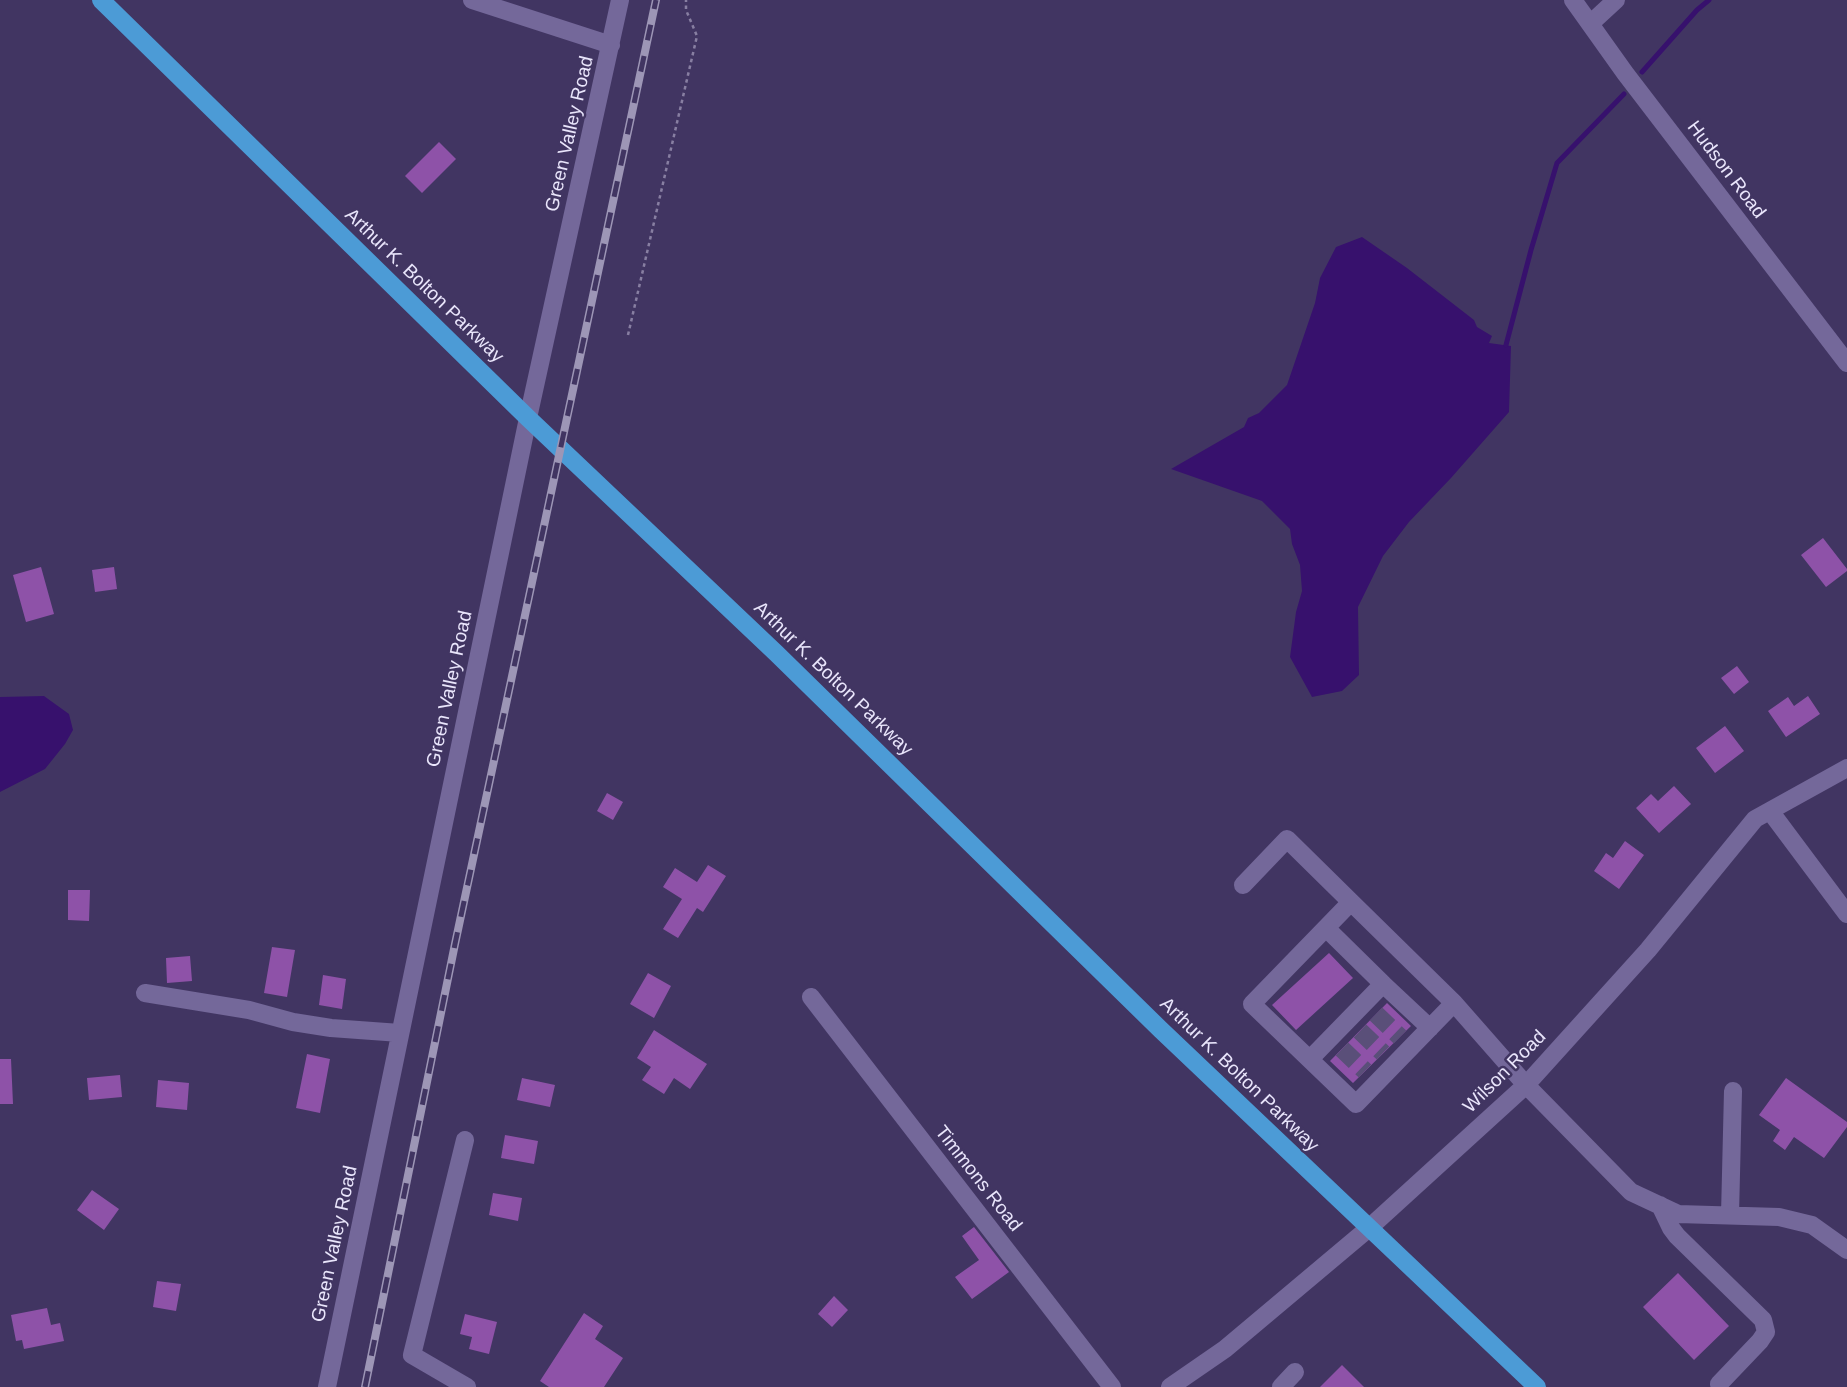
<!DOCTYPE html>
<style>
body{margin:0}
canvas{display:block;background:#413562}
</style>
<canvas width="1847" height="1387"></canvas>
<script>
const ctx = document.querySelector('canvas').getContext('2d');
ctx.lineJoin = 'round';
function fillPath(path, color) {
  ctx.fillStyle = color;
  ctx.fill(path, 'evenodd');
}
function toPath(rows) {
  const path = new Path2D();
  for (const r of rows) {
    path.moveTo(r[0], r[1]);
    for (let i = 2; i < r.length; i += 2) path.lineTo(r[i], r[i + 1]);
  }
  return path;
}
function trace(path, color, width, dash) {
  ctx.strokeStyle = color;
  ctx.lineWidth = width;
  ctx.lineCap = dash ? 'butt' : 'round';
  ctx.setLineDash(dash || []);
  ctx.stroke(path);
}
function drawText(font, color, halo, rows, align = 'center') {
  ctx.font = font + ' Helvetica,sans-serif';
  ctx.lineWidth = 5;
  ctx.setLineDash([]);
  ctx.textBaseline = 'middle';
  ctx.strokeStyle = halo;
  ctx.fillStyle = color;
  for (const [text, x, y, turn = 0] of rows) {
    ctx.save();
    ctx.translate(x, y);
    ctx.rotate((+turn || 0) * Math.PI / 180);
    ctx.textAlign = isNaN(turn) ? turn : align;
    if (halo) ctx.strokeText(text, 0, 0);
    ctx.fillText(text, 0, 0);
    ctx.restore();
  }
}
const water = toPath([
 [1362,237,1407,268,1474,320,1477,327,1492,336,1489,343,1511,346,1509,412,1451,478,1409,522,1383,556,1358,607,1359,675,1342,691,1312,697,1290,657,1296,612,1302,591,1300,565,1292,544,1290,529,1262,501,1171,469,1244,427,1248,418,1259,413,1287,385,1315,303,1320,278,1336,247],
 [44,696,69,714,73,730,65,744,45,769,0,792,0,697]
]);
const stream = toPath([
 [1642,72,1697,10,1709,0],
 [1506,345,1531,250,1557,163,1624,94]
]);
const building = toPath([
 [439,142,456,159,422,193,405,176],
 [1823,538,1847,569,1847,571,1826,587,1801,555],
 [41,567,54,614,26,622,13,575],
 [114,567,117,589,95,592,92,570],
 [1737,666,1749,682,1734,694,1721,678],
 [1808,696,1820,714,1786,737,1768,711,1788,697,1794,706],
 [1725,726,1744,751,1715,773,1696,748],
 [1674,786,1691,804,1659,833,1636,808,1651,794,1658,801],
 [607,793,623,802,613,820,597,811],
 [1625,841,1644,855,1619,889,1594,871,1606,853,1613,858],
 [708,865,726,876,703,912,697,908,678,938,663,929,682,899,663,887,675,868,697,882],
 [68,890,90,890,89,921,68,920],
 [272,947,295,950,287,997,264,993],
 [1329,953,1353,978,1296,1030,1272,1005],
 [190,956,192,981,167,983,166,958],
 [648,973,671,986,654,1018,630,1004],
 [323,975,346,979,342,1009,319,1005],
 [1387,1003,1411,1026,1353,1083,1330,1061],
 [654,1030,707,1064,690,1089,674,1078,664,1094,642,1080,651,1067,637,1058],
 [307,1054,330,1059,320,1113,296,1108],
 [0,1059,11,1059,13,1104,0,1104],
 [120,1075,122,1097,89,1100,87,1078],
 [522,1078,555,1085,550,1107,517,1100],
 [1786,1078,1847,1122,1847,1127,1824,1158,1794,1137,1785,1150,1773,1141,1780,1130,1759,1115],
 [158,1080,189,1083,187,1110,156,1107],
 [505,1135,538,1141,534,1164,501,1158],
 [92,1190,119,1209,104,1230,77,1210],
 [493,1193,522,1198,518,1221,489,1215],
 [974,1227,1009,1272,972,1299,955,1277,979,1260,962,1236],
 [1678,1273,1729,1326,1694,1360,1643,1307],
 [157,1281,181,1284,176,1311,153,1307],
 [834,1296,848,1310,832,1327,818,1314],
 [47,1308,51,1325,60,1323,64,1341,24,1349,22,1340,16,1341,11,1315],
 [584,1313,603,1326,595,1339,623,1358,604,1387,549,1387,540,1381],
 [465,1314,497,1322,489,1354,469,1349,472,1337,460,1334],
 [1342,1365,1364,1387,1320,1387]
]);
const minorTunnel = toPath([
 [1376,1014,1400,1037],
 [1360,1031,1383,1053],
 [1342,1049,1365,1071]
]);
const path = toPath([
 [628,335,697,36,686,10,686,0]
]);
const minor = toPath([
 [472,0,611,45],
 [1573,0,1625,73,1847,363],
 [1590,24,1616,0],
 [1770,811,1847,914],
 [1243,885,1287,839,1351,902],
 [1383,984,1430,1028],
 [145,993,249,1010,293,1022,331,1028,400,1033],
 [811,997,1112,1387],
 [1454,1003,1356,1104,1252,1004,1351,902,1454,1003,1526,1085,1631,1192,1678,1214,1779,1217,1812,1225,1847,1250],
 [1310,1059,1383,984,1326,928],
 [465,1140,412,1355,467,1387],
 [1660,1205,1671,1228,1677,1236,1763,1320,1766,1332,1760,1341,1719,1384],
 [1730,1215,1733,1091],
 [327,1387,528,418,620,0],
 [1170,1387,1225,1349,1369,1228,1526,1085,1648,950,1755,819,1847,768],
 [1281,1387,1295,1372]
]);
const major = toPath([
 [101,0,528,418,776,653,1161,1030,1537,1387]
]);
const rail = toPath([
 [365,1387,455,944,656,0]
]);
const streetNames = [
 ["Green Valley Road",570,134,-77],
 ["Hudson Road",1726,170,53],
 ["Arthur K. Bolton Parkway",424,286,44],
 ["Arthur K. Bolton Parkway",833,679,44],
 ["Green Valley Road",450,689,-78],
 ["Wilson Road",1505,1072,-45],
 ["Arthur K. Bolton Parkway",1239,1075,44],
 ["Timmons Road",978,1179,52],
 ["Green Valley Road",335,1244,-78]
];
fillPath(water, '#37116d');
trace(stream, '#37116d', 5);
fillPath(building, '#8e52a8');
trace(minorTunnel, '#5a4f79', 18, [18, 9]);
trace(path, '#887fa2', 2.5, [3.5, 3.5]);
trace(minor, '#74689a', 18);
trace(major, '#4c9bd6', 18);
trace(rail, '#9d96b6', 8);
trace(rail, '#413562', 5, [16]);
drawText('19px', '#e9e5fb', '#413562', streetNames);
</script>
